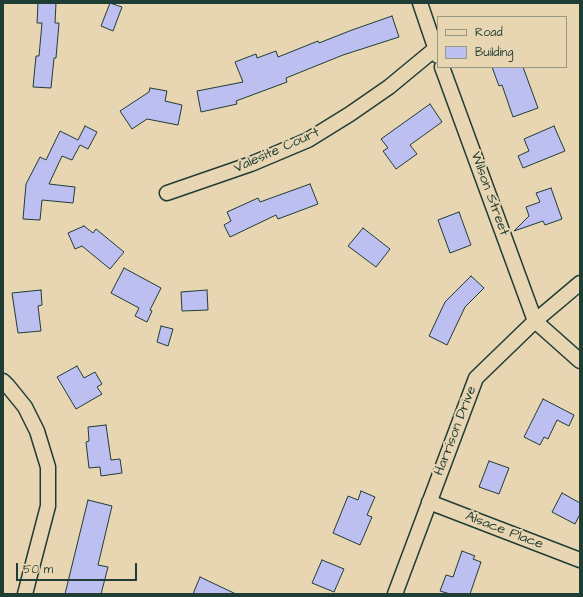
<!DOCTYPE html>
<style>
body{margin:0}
#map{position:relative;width:583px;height:597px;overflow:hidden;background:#e8d6b3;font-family:"Architects Daughter",sans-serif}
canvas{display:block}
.frame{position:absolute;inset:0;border:4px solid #1f3d34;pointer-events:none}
.legend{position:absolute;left:437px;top:16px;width:130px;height:52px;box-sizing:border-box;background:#e8d6b3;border:1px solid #989980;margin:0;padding:5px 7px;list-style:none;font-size:12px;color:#1f3d34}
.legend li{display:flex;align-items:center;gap:8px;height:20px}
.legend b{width:20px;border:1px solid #989980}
.scale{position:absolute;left:16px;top:563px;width:121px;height:18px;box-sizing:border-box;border:2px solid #1f3d34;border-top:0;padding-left:5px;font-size:12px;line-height:14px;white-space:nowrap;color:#1f3d34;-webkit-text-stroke:3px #e8d6b3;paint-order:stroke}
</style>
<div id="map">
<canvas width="583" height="597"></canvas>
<div class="frame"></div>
<ul class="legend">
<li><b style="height:5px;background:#e8d6b3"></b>Road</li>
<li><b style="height:11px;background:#bcbff0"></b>Building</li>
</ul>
<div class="scale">50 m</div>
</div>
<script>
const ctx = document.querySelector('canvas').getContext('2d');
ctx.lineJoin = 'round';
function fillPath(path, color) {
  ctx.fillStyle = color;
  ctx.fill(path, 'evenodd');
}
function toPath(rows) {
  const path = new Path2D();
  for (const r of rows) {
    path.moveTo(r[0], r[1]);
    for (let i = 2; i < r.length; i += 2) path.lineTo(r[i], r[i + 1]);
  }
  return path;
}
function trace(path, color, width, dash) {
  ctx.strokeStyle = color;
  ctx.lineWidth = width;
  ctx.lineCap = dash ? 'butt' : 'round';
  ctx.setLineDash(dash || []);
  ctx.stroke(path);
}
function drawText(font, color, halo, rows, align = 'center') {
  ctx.font = font + ' "Architects Daughter",sans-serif';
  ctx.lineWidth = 4;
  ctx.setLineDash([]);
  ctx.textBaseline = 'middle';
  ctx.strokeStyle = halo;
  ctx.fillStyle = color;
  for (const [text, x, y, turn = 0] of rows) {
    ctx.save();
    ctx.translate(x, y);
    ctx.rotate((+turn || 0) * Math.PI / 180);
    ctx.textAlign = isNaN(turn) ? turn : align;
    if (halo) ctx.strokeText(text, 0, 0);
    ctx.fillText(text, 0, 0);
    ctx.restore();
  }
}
const building = toPath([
 [38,3,56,3,55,23,59,23,56,58,54,58,51,88,33,87,36,56,39,56,42,23,37,23,38,3],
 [110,3,122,7,113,31,101,26,110,3],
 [392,16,399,37,343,55,286,78,287,82,236,101,237,104,201,112,197,91,243,82,235,62,256,54,257,58,276,51,278,57,318,41,319,43,352,30,392,16],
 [492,67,523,67,538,108,513,117,502,85,499,86,492,67],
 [150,88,167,91,165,101,182,105,178,125,147,119,132,129,120,111,149,92,150,88],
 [430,104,442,122,410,145,417,154,396,169,383,151,388,148,381,139,430,104],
 [85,126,97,132,88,149,80,145,72,160,62,156,49,184,75,187,73,203,42,200,40,220,23,219,26,184,40,157,46,160,60,131,78,140,85,126],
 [554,126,565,151,523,168,518,156,529,151,524,139,554,126],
 [310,184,318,204,278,219,276,215,230,237,224,225,231,221,227,212,258,198,260,202,310,184],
 [551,188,562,219,545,225,543,221,514,231,529,216,526,207,540,202,536,193,551,188],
 [459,212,471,245,450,253,438,220,459,212],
 [84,226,93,233,96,229,124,252,110,269,82,246,75,249,68,233,84,226],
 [363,228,390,249,376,267,348,246,363,228],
 [124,268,161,288,150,310,152,311,147,322,135,316,139,308,111,293,124,268],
 [471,276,484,288,465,307,447,345,429,336,445,302,471,276],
 [41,290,42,305,38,306,41,331,18,333,12,293,41,290],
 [207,290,208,310,182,311,181,292,207,290],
 [161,326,173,329,168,346,157,342,161,326],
 [77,366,84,378,95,372,102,384,97,387,102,394,76,409,57,377,77,366],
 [543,399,574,415,569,426,557,420,548,439,544,437,540,445,524,437,543,399],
 [106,425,111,460,120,459,122,473,101,476,100,467,89,468,86,442,89,441,88,427,106,425],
 [489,461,509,468,499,494,479,487,489,461],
 [361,491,375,497,367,515,372,517,360,545,333,533,348,496,358,500,361,491],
 [562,493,580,503,580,514,575,524,552,512,562,493],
 [88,500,112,506,98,565,108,567,101,594,65,594,88,500],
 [462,551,475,556,473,559,481,562,470,594,450,594,440,591,446,575,453,577,462,551],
 [322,560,344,569,334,592,312,583,322,560],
 [200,577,236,594,193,594,200,577]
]);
const street = toPath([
 [420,3,438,56],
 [442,67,535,321,580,361],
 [167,193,251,164,308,140,350,114,389,87,435,49],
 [3,381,8,386,25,407,37,431,48,467,48,506,25,594],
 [429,502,580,560],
 [395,594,476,378,535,321,580,283]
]);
const streetNames = [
 ["Valesite Court",277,151,-24],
 ["Wilson Street",489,194,70],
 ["Harrison Drive",456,431,-69],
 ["Alsace Place",504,531,21]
];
fillPath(building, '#bcbff0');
trace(building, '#1f3d34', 1);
trace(street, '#1f3d34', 17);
trace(street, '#e8d6b3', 14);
drawText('14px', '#1f3d34', '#e8d6b3', streetNames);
</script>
